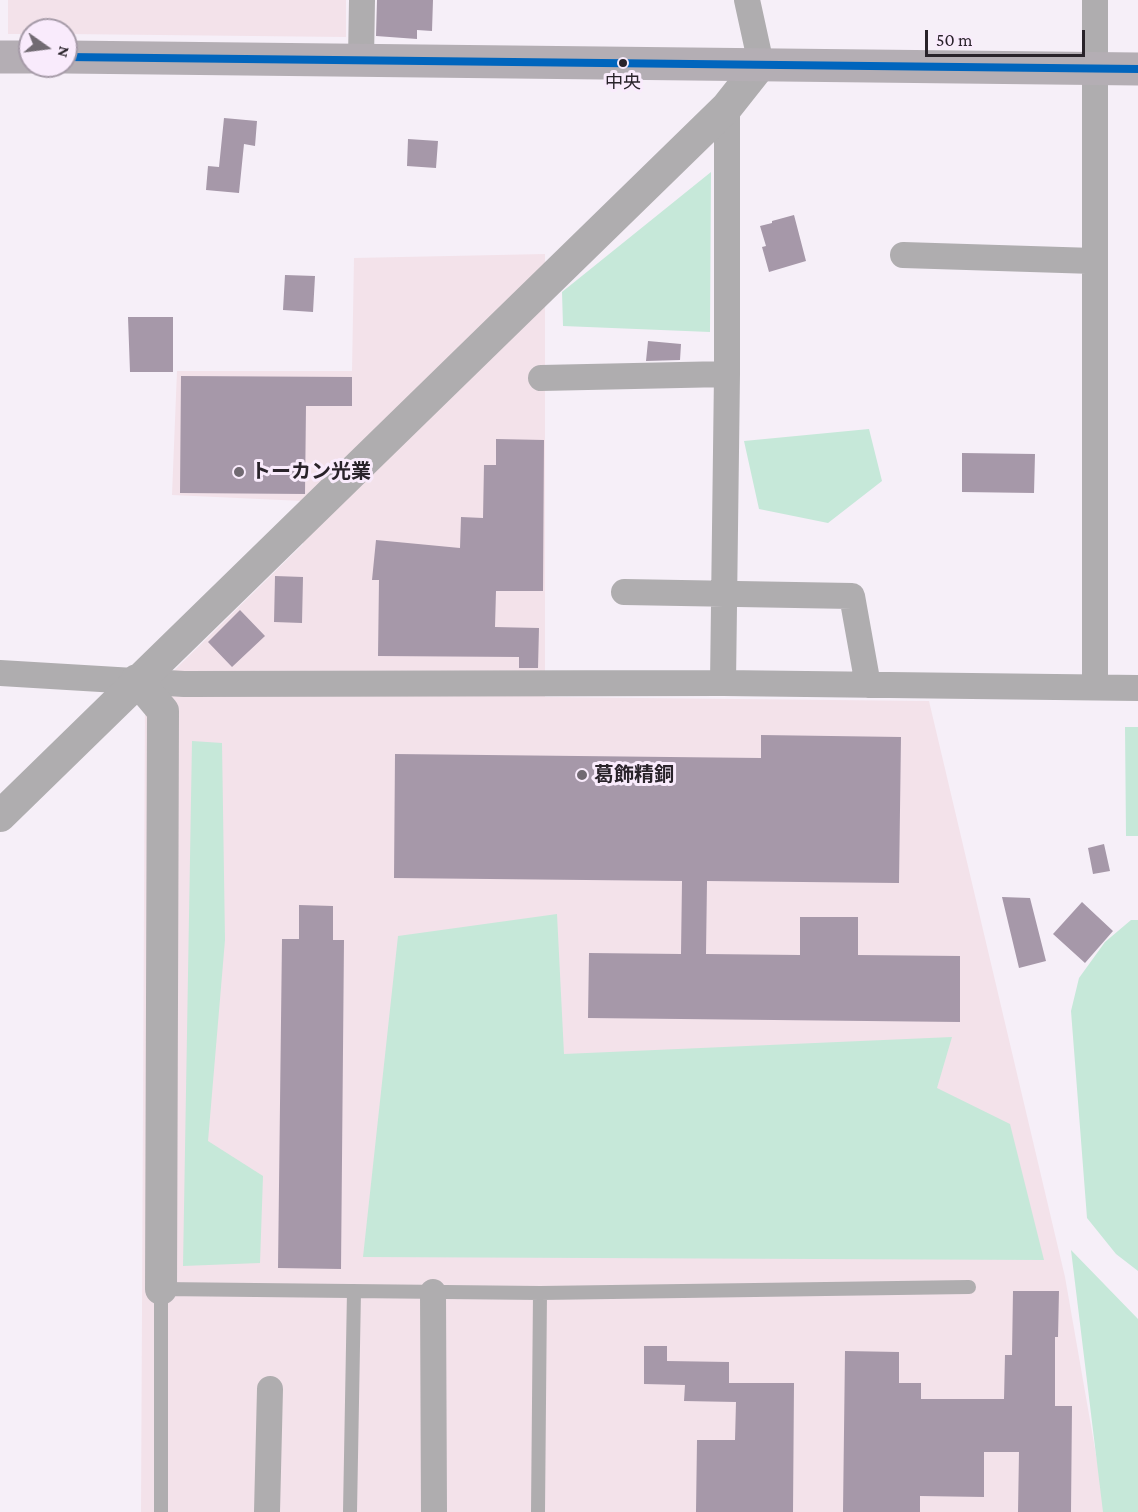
<!DOCTYPE html>
<meta charset="utf-8">
<style>
body{margin:0}
#map{position:relative;width:1138px;height:1512px;overflow:hidden;background:#f6eff8;font-family:"Crimson Pro",serif}
canvas{display:block}
.north{position:absolute;left:18px;top:18px;width:60px;height:60px;box-sizing:border-box;background:#f9ebfc;border:2px solid #a69ba8;border-radius:50%;rotate:104deg;font-size:16px;font-weight:700;line-height:24px;text-align:center;color:#29232a}
.north::after{content:'';display:block;margin:auto;width:21px;height:27px;background:#716a72;clip-path:polygon(50% 0,100% 100%,50% 72%,0 100%)}
.scale{position:absolute;left:925px;top:30px;width:160px;height:27px;box-sizing:border-box;border:3px solid #29232a;border-top:0;padding-left:8px;font-size:18px;line-height:21px;white-space:nowrap;color:#29232a;-webkit-text-stroke:4px #f9ebfc;paint-order:stroke}
</style>
<div id="map">
<canvas width="1138" height="1512"></canvas>
<div class="north">N</div>
<div class="scale">50 m</div>
</div>
<script>
const ctx = document.querySelector('canvas').getContext('2d');
ctx.lineJoin = 'round';
function fillPath(path, color) {
  ctx.fillStyle = color;
  ctx.fill(path, 'evenodd');
}
function toPath(rows) {
  const path = new Path2D();
  for (const r of rows) {
    path.moveTo(r[0], r[1]);
    for (let i = 2; i < r.length; i += 2) path.lineTo(r[i], r[i + 1]);
  }
  return path;
}
function trace(path, color, width, dash) {
  ctx.strokeStyle = color;
  ctx.lineWidth = width;
  ctx.lineCap = dash ? 'butt' : 'round';
  ctx.setLineDash(dash || []);
  ctx.stroke(path);
}
function drawText(font, color, halo, rows, align = 'center') {
  ctx.font = font + ' "Crimson Pro","Noto Sans JP",serif';
  ctx.lineWidth = 6;
  ctx.setLineDash([]);
  ctx.textBaseline = 'middle';
  ctx.strokeStyle = halo;
  ctx.fillStyle = color;
  for (const [text, x, y, turn = 0] of rows) {
    ctx.save();
    ctx.translate(x, y);
    ctx.rotate((+turn || 0) * Math.PI / 180);
    ctx.textAlign = isNaN(turn) ? turn : align;
    if (halo) ctx.strokeText(text, 0, 0);
    ctx.fillText(text, 0, 0);
    ctx.restore();
  }
}
const industrial = toPath([
 [8,0,346,0,346,37,66,34,66,30,30,30,30,34,8,34],
 [545,254,545,697,929,701,1065,1277,1106,1512,141,1512,145,699,303,544,303,501,172,495,177,371,352,371,354,258]
]);
const green = toPath([
 [711,172,710,332,563,326,562,292],
 [869,429,882,481,828,523,759,509,744,441],
 [1125,727,1138,727,1138,836,1126,836],
 [192,741,222,743,225,940,208,1141,263,1176,260,1263,183,1266],
 [557,914,564,1054,952,1037,937,1088,1010,1124,1044,1260,363,1257,398,936],
 [1131,920,1138,920,1138,1271,1116,1254,1087,1218,1071,1011,1079,978,1105,942],
 [1071,1250,1138,1319,1138,1512,1103,1512]
]);
const building = toPath([
 [377,0,433,0,432,31,417,30,417,39,376,36],
 [224,118,257,121,255,146,244,144,239,193,206,190,208,166,219,167],
 [408,139,438,141,436,168,407,166],
 [794,215,806,261,769,272,762,247,766,246,760,226,772,223,772,221],
 [285,275,315,276,313,312,283,310],
 [128,317,173,317,173,372,130,372],
 [648,341,681,344,680,360,646,361],
 [181,376,352,377,352,406,306,406,305,494,180,493],
 [496,439,544,440,543,591,496,591,495,627,539,628,538,668,519,668,519,657,378,656,379,580,372,580,376,540,460,548,461,517,483,518,484,465,496,465],
 [962,453,1035,454,1034,493,962,492],
 [275,576,303,577,302,623,274,622],
 [240,610,265,636,232,667,208,642],
 [761,735,901,737,899,883,707,881,706,954,800,955,800,917,858,917,858,955,960,956,960,1022,588,1018,589,953,681,954,682,881,394,878,395,754,761,758],
 [1104,844,1110,871,1093,874,1088,848],
 [1002,897,1030,898,1046,961,1019,968],
 [1082,902,1113,931,1085,963,1053,934],
 [299,905,333,906,333,940,344,940,341,1269,278,1268,282,939,299,939],
 [1013,1291,1059,1291,1058,1337,1055,1337,1055,1406,1072,1406,1071,1512,1018,1512,1019,1452,984,1452,984,1497,920,1496,920,1512,843,1512,845,1351,899,1352,899,1383,921,1383,921,1399,1004,1399,1005,1355,1012,1355],
 [644,1346,667,1346,667,1361,729,1362,729,1383,794,1383,793,1512,696,1512,697,1440,735,1440,736,1402,684,1401,685,1385,644,1384]
]);
const service = toPath([
 [161,1512,161,1289,540,1293,969,1287],
 [350,1512,354,1291],
 [538,1512,540,1293]
]);
const minor = toPath([
 [747,0,761,64],
 [1095,0,1095,687],
 [361,59,362,0],
 [903,255,1094,261],
 [541,378,727,374],
 [624,592,852,596,868,685],
 [0,673,184,684,723,683,1138,688],
 [723,683,727,374,727,107],
 [433,1292,434,1512],
 [267,1512,270,1389]
]);
const tertiary = toPath([
 [137,680,163,711,161,1289],
 [0,816,727,107,761,64]
]);
const primary = toPath([
 [0,57,30,57],
 [66,57,1138,69]
]);
const bus1 = toPath([
 [66,57,1138,69]
]);
const markers = [
 [623,63,5,"#29232a"],
 [239,472,6,"#716a72"],
 [582,775,6,"#716a72"]
];
const busNames = [
 ["中央",623,82]
];
const poiNames = [
 ["トーカン光業",251,472],
 ["葛飾精銅",594,775]
];
fillPath(industrial, '#f3e2ea');
fillPath(green, '#c6e8d9');
fillPath(building, '#a698a9');
trace(service, '#afadaf', 14);
trace(minor, '#afadaf', 26);
trace(tertiary, '#afadaf', 32);
trace(primary, '#b4aeb4', 33);
trace(bus1, '#0065bd', 8);
for (const [x, y, r, color] of markers) {
  const dot = new Path2D();
  dot.arc(x, y, r, 0, 2 * Math.PI);
  ctx.fillStyle = color;
  ctx.fill(dot);
  trace(dot, '#f9ebfc', 2);
}
drawText('18px', '#29232a', '#f9ebfc', busNames);
drawText('bold 20px', '#29232a', '#f9ebfc', poiNames, 'left');
</script>
